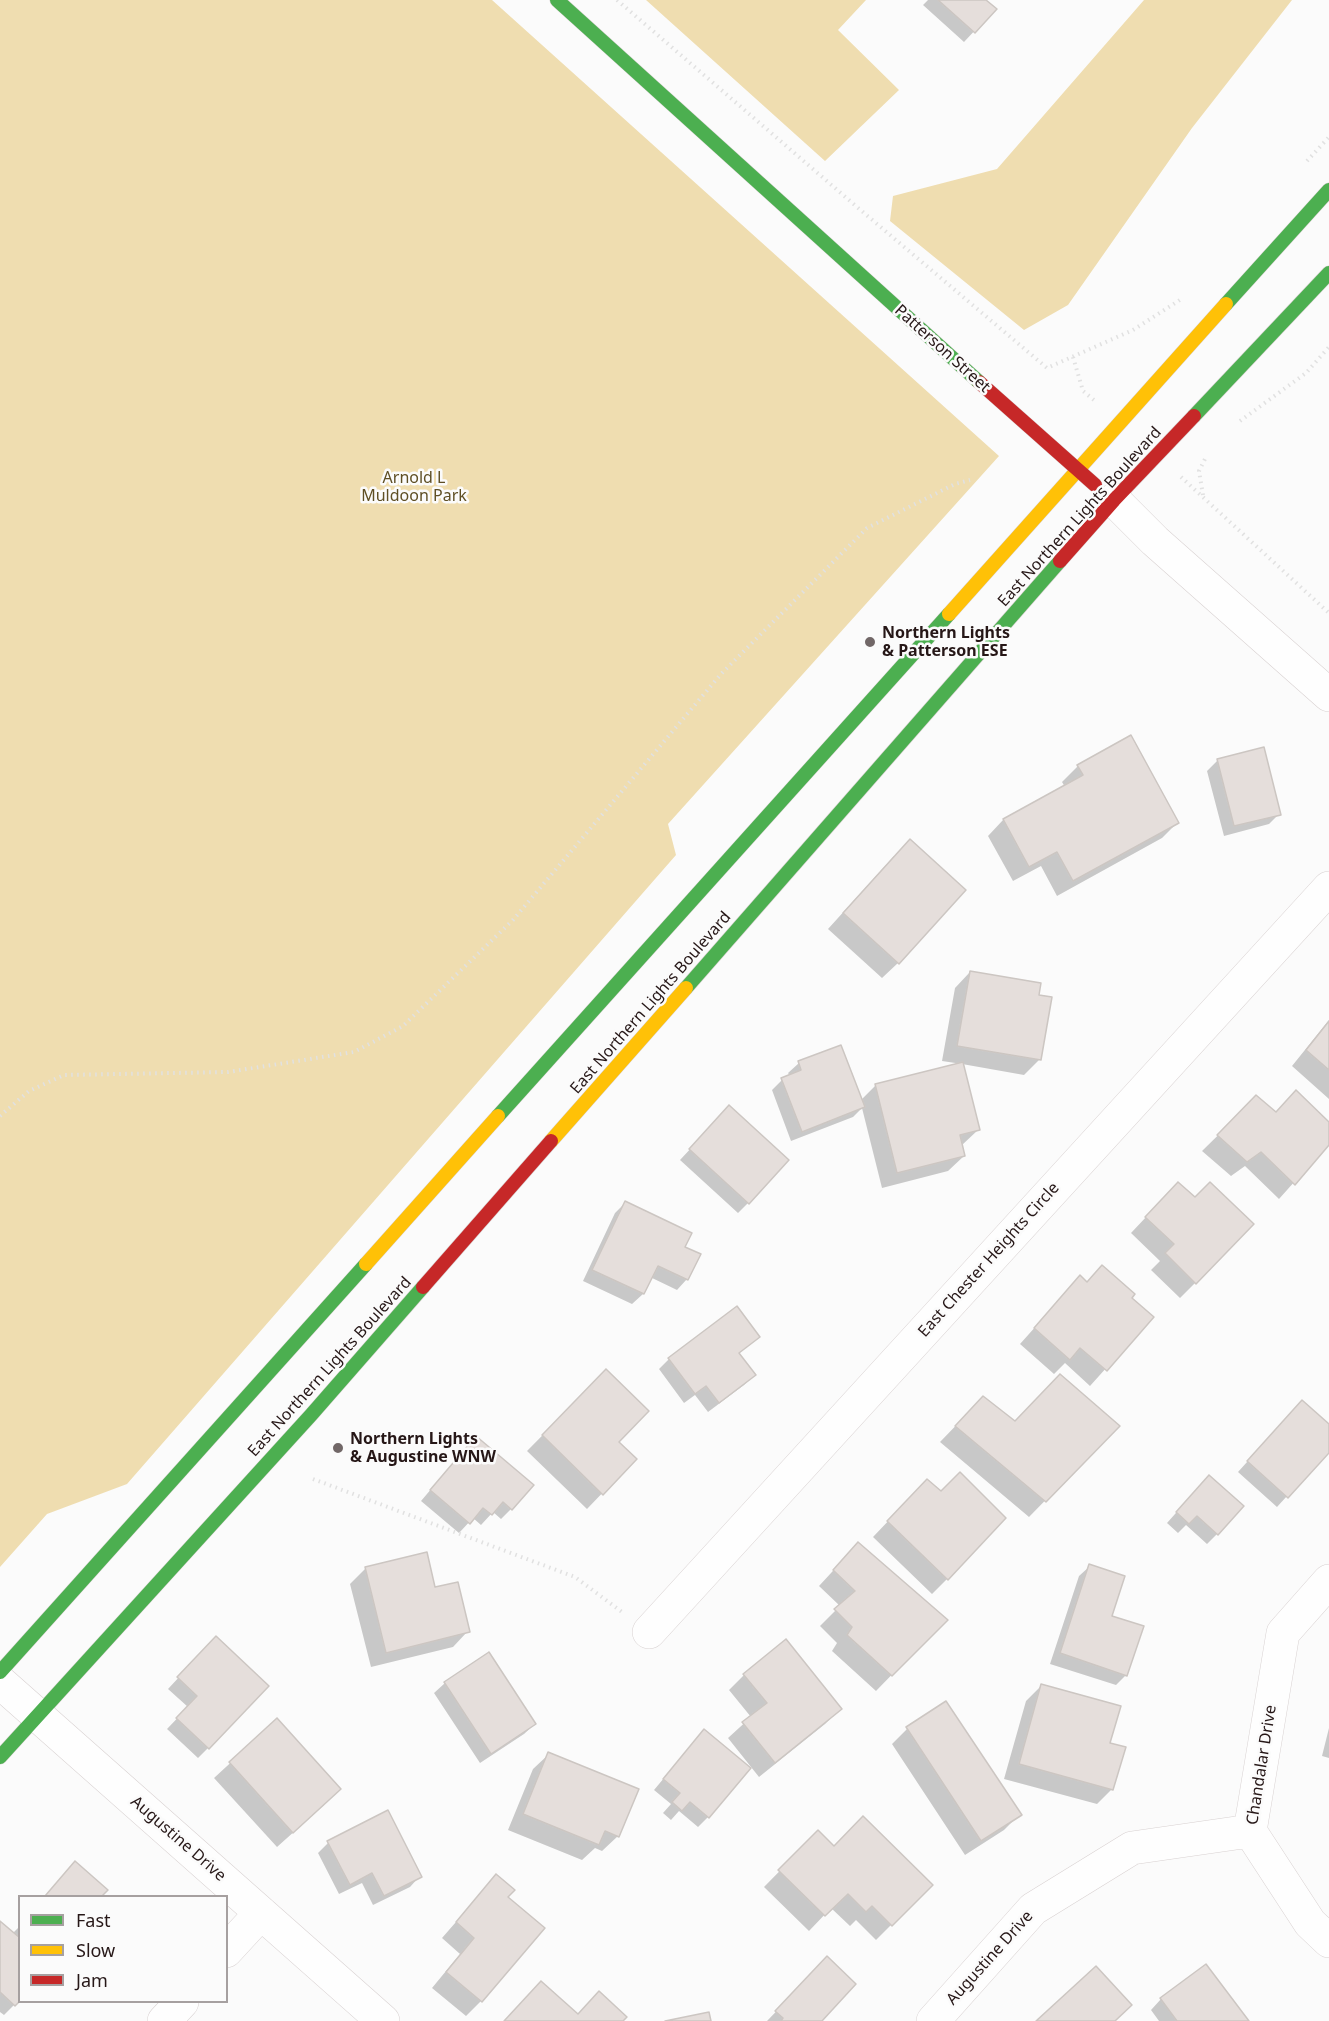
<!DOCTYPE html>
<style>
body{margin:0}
#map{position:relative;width:1329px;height:2021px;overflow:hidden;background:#fbfbfb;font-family:"Noto Sans",sans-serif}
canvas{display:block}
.legend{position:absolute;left:18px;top:1895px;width:210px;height:108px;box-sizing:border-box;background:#fbfbfb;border:2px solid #a6a0a0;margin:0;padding:8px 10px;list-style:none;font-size:18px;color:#261717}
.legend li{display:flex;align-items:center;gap:12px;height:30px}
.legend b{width:30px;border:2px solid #a6a0a0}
</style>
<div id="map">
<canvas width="1329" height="2021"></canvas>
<ul class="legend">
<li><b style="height:8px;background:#4caf50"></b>Fast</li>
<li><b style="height:8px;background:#ffc107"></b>Slow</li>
<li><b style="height:8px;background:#c62828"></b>Jam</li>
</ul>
</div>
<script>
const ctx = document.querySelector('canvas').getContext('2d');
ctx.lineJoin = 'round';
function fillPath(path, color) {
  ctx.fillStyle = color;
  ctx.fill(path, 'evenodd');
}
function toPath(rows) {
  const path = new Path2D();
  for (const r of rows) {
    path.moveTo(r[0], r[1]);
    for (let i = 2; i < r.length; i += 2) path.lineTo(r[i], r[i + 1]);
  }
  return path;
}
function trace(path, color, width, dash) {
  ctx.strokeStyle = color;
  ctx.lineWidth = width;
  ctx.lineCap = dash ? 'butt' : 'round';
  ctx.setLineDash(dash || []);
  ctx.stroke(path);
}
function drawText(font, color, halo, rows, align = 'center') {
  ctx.font = font + ' "Noto Sans",sans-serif';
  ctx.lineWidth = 5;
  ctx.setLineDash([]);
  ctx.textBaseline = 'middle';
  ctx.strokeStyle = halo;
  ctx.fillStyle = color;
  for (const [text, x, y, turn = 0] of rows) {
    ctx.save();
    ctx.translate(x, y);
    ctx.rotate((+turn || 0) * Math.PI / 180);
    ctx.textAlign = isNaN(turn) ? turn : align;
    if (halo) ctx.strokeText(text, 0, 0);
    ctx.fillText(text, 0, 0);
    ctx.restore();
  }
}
const green = toPath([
 [0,0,492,0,999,456,668,824,676,855,127,1484,47,1514,0,1567],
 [646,0,866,0,838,30,899,90,825,161],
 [1144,0,1292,0,1192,128,1068,305,1024,330,890,221,893,196,997,169]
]);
const shadow = toPath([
 [928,0,984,0,995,9,964,42,923,5],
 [1131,737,1177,823,1162,838,1057,896,1041,866,1013,881,988,836,1003,820,1065,787,1062,782,1078,766],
 [1218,760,1279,814,1269,824,1224,836,1207,771],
 [894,856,898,963,882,978,828,929],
 [970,972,1040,1059,1024,1075,962,1064,978,1130,961,1146,964,1156,948,1171,882,1188,862,1108,853,1117,791,1141,772,1090,782,1080,790,1076,788,1073,799,1063,861,1100,875,1086,962,1064,942,1061,955,988],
 [1329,1020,1329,1099,1292,1066],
 [1257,1097,1276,1113,1329,1124,1329,1143,1279,1199,1245,1166,1231,1176,1202,1151],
 [719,1118,748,1203,738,1213,680,1160],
 [1163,1199,1194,1199,1195,1283,1180,1298,1151,1270,1160,1261,1131,1233],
 [625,1203,687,1279,677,1290,650,1277,643,1294,632,1304,583,1281,615,1213],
 [1102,1267,1130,1298,1152,1317,1090,1386,1065,1363,1054,1374,1020,1344,1080,1277,1086,1283],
 [758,1337,738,1354,754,1375,744,1385,708,1412,695,1395,684,1403,659,1369,669,1359],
 [606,1371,617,1442,635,1459,587,1509,527,1451],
 [1292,1412,1329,1426,1329,1450,1277,1507,1238,1472],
 [968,1413,1015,1423,1118,1426,1029,1517,940,1442],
 [466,1448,511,1509,501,1519,493,1512,481,1525,473,1518,459,1533,421,1501],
 [1199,1487,1217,1534,1207,1544,1186,1525,1178,1533,1167,1523],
 [941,1493,947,1579,932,1594,873,1537,912,1496],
 [843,1560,945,1620,876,1691,832,1651,837,1643,820,1626,840,1606,819,1586],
 [1090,1566,1110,1617,1126,1675,1116,1685,1050,1664,1079,1576],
 [366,1568,468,1631,453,1647,371,1667,350,1584],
 [206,1648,208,1748,198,1758,167,1729,188,1707,168,1689],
 [744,1675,840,1709,825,1724,759,1777,728,1738,751,1717,729,1690],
 [445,1683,535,1724,524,1734,480,1763,434,1693],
 [1041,1686,1108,1744,1112,1789,1097,1804,1004,1779,1026,1701],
 [277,1720,324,1805,277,1847,214,1778],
 [1329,1728,1329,1758,1322,1756],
 [907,1729,1020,1814,1004,1830,965,1855,892,1744],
 [694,1742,708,1817,698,1827,679,1811,671,1820,663,1813,671,1804,654,1790],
 [549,1754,618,1836,602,1851,595,1848,582,1860,508,1830,533,1769],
 [818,1832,834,1847,931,1885,876,1940,856,1920,850,1926,831,1908,809,1931,764,1887],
 [328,1843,420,1876,410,1887,373,1905,362,1883,339,1894,318,1853],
 [65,1873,106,1890,100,1896,45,1896],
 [496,1876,506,1897,481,2001,466,2016,432,1988,460,1954,442,1938],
 [0,1923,12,1934,20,1926,20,1999,4,2015,0,2012],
 [1206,1966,1247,2021,1159,2021,1151,2010,1161,1999],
 [817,1969,819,2021,767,2021]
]);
const building = toPath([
 [938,0,986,0,997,9,975,33,938,0],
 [1131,735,1179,823,1073,881,1057,852,1029,867,1003,819,1083,775,1077,765,1131,735],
 [1264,747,1281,815,1234,826,1217,759,1264,747],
 [910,839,966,890,899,964,843,913,910,839],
 [970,971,1041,983,1039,995,1052,997,1041,1060,957,1046,970,971],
 [1329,1021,1329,1070,1306,1050,1329,1021],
 [841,1045,865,1107,802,1132,781,1078,801,1070,798,1061,841,1045],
 [963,1062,980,1130,960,1135,965,1156,897,1173,875,1084,963,1062],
 [1296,1090,1329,1122,1329,1145,1295,1185,1261,1152,1247,1162,1217,1135,1256,1095,1276,1112,1296,1090],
 [729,1105,789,1160,749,1204,689,1149,729,1105],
 [1178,1182,1195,1197,1210,1182,1254,1224,1196,1284,1165,1253,1174,1244,1145,1217,1178,1182],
 [625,1201,692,1233,685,1247,701,1254,688,1280,658,1266,644,1294,592,1270,625,1201],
 [1102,1265,1135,1294,1132,1298,1154,1317,1107,1371,1080,1348,1070,1360,1034,1328,1080,1275,1087,1282,1102,1265],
 [737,1306,760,1337,739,1353,756,1375,719,1403,706,1386,695,1394,668,1358,737,1306],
 [606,1369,649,1411,619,1442,637,1459,603,1495,542,1435,606,1369],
 [1060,1374,1120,1426,1046,1502,955,1426,983,1396,1015,1421,1060,1374],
 [1302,1400,1329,1424,1329,1453,1288,1498,1247,1461,1302,1400],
 [476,1436,534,1485,512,1510,503,1502,492,1515,483,1508,470,1524,430,1490,476,1436],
 [960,1472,1006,1518,948,1580,887,1521,927,1479,941,1491,960,1472],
 [1209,1475,1244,1506,1218,1535,1197,1516,1189,1524,1176,1512,1209,1475],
 [858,1542,948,1620,892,1676,847,1635,852,1627,834,1609,855,1591,833,1570,858,1542],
 [427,1552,435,1587,458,1582,470,1632,386,1653,365,1567,427,1552],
 [1089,1564,1125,1576,1112,1616,1144,1626,1127,1676,1060,1653,1089,1564],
 [216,1636,269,1686,209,1749,176,1718,197,1696,177,1677,216,1636],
 [786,1639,842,1709,775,1763,742,1722,767,1703,743,1674,786,1639],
 [489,1652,536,1724,491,1754,444,1682,489,1652],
 [1041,1684,1121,1706,1110,1743,1126,1747,1113,1790,1019,1764,1041,1684],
 [946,1701,1022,1815,981,1841,906,1727,946,1701],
 [277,1718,341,1789,293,1833,229,1762,277,1718],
 [704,1729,751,1768,709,1818,690,1802,682,1811,672,1802,680,1793,663,1779,704,1729],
 [548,1752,639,1789,619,1837,605,1831,599,1845,523,1814,548,1752],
 [388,1810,422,1877,384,1896,372,1873,350,1885,327,1841,388,1810],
 [863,1816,933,1885,892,1926,872,1906,866,1912,848,1894,825,1916,778,1870,818,1830,834,1846,863,1816],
 [75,1861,108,1890,102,1896,45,1896,75,1861],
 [496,1874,515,1890,508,1897,545,1928,482,2002,446,1972,474,1938,456,1922,496,1874],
 [0,1921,20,1938,20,2001,15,2006,0,1992,0,1921],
 [827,1956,856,1984,822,2021,781,2021,783,2018,775,2011,827,1956],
 [1206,1964,1249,2021,1177,2021,1160,1998,1206,1964],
 [1096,1966,1132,2005,1115,2021,1036,2021,1096,1966],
 [541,1981,578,2014,599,1991,627,2017,623,2021,504,2021,541,1981],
 [709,2012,711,2021,665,2021,709,2012]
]);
const path = toPath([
 [617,0,857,207,1047,368,1133,330,1183,298],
 [1307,161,1329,137],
 [1073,357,1083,391,1094,400],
 [1240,421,1306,373,1329,347],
 [1181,477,1329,613],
 [1203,495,1199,471,1206,457],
 [0,1116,29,1091,64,1075,228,1072,354,1052,403,1026,513,920,721,674,867,528,955,484,970,480],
 [313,1479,575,1577,622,1612]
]);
const street = toPath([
 [1114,500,1155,541,1329,695],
 [1329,1581,1283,1633,1250,1831,1310,1923,1329,1941],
 [649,1632,1329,888],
 [0,1682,383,2021],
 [226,1951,261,1913],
 [164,2021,182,2002],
 [933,2021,1033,1909,1132,1848,1250,1831]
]);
const fast = toPath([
 [557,0,979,382],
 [1226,304,1329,190],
 [1194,416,1329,273],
 [686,988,1060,561],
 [498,1116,949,614],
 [0,1672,366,1264],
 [0,1757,311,1415,423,1287]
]);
const slow = toPath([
 [949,614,1226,304],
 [551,1141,686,988],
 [366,1264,498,1116]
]);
const jam = toPath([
 [979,382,1095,485],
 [1060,561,1114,500,1194,416],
 [423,1287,551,1141]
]);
const markers = [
 [870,642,6,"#716767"],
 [338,1448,6,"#716767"]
];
const streetNames = [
 ["Patterson Street",942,349,42],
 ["East Northern Lights Boulevard",1080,517,-48],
 ["East Northern Lights Boulevard",651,1003,-49],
 ["East Chester Heights Circle",989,1260,-48],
 ["East Northern Lights Boulevard",330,1367,-48],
 ["Chandalar Drive",1262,1765,-81],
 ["Augustine Drive",178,1839,41],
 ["Augustine Drive",990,1958,-48]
];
const parkNames = [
 ["Arnold L",414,478],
 ["Muldoon Park",414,496]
];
const poiNames = [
 ["Northern Lights",882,633],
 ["& Patterson ESE",882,651],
 ["Northern Lights",350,1439],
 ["& Augustine WNW",350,1457]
];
fillPath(green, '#efddb0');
fillPath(shadow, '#0003');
fillPath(building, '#e5dedb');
trace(building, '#ccc6c2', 1.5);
trace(street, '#d8d1d1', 34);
trace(fast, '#d8d1d1', 15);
trace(slow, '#d8d1d1', 15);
trace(jam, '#d8d1d1', 15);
trace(path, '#e1e1e1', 4, [1.5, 4.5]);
trace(street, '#fefefe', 33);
trace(fast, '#4caf50', 14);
trace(slow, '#ffc107', 14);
trace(jam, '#c62828', 14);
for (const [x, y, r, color] of markers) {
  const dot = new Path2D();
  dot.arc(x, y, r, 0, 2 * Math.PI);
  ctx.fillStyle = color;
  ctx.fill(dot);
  trace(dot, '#fbfbfb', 2);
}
drawText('16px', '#261717', '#fbfbfb', streetNames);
drawText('16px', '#5f4f24', '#fbfbfb', parkNames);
drawText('bold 16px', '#261717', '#fbfbfb', poiNames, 'left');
</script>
